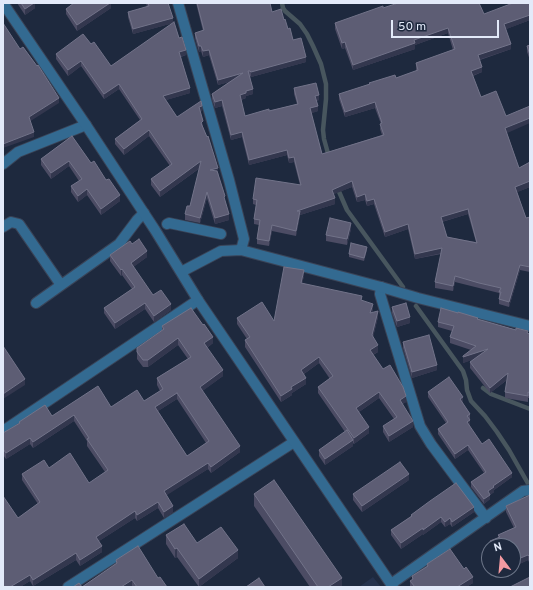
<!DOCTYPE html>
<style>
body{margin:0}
#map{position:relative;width:533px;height:590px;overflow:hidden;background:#1e293e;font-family:Overpass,sans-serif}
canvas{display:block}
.frame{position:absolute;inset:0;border:4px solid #e3eaf9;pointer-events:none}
.north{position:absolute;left:481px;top:538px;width:40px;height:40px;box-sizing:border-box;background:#1e293e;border:1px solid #6d7689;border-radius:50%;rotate:344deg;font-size:11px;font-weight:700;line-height:16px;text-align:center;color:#e3eaf9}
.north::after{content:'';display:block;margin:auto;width:14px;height:18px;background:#f49aa1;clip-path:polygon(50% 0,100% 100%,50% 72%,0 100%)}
.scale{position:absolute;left:391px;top:20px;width:108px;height:18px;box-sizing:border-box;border:2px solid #e3eaf9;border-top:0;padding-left:5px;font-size:12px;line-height:14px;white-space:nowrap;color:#e3eaf9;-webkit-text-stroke:3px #1e293e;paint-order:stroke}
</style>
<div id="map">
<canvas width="533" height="590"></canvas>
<div class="frame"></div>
<div class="north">N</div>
<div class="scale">50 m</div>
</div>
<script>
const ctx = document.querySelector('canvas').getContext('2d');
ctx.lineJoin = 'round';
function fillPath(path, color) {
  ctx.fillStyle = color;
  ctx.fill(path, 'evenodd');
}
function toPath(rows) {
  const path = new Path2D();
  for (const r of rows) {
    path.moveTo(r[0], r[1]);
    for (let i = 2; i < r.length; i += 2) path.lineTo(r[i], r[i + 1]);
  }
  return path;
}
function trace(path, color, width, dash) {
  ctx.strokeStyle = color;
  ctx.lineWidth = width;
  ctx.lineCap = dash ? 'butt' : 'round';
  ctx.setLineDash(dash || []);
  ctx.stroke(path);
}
const built = toPath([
 [373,577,381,587,359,587]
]);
const stream = toPath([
 [282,3,283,8,285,11,300,24,307,34,313,46,321,64,326,84,326,99,323,130,324,139,329,157],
 [337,187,347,210,403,287],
 [416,306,463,371,466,380,467,390,471,401,485,416,497,432,509,450,530,487],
 [483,388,491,394,530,409]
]);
const pedestrian = toPath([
 [167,224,169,223,221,234]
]);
const minor = toPath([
 [178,3,229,180,244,239,241,250],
 [3,164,18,152,86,125],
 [3,227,11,222,19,224,61,285],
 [381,287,380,294,420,426,431,444,486,518],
 [36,303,119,244,137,220,144,213],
 [3,431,198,300],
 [391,584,523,491,530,490],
 [68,587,294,442]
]);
const tertiary = toPath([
 [3,3,86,125,155,230,198,300,393,587],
 [181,272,221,251,241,250,381,287,418,298,530,326]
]);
const wall = toPath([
 [17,3,35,3,35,8,25,15],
 [111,3,111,8,77,31,66,14,66,9],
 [146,3,168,3,173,23,186,55,181,57,190,93,166,100,177,117,202,111,200,112,203,127,218,172,229,220,215,224,207,198,200,223,185,220,185,214,190,206,200,168,160,197,151,185,151,179,170,166,149,136,124,155,115,144,115,139,140,120,119,89,104,99,81,66,68,76,56,59,56,54,91,44,111,66,173,23,133,34,128,17,128,12,147,7],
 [196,3,270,3,272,12,284,20,293,40,306,62,251,77,250,76,253,94,246,96,246,98,241,100,245,116,269,111,297,104,294,94,294,88,319,100,316,101,318,111,311,113,322,154,382,135,380,129,381,124,375,108,345,117,339,99,339,94,396,78,416,71,416,63,453,50,448,33,415,45,415,49,353,70,345,48,342,49,335,29,335,23,383,8,484,14,530,20,506,29,511,49,480,60,482,72,473,76,481,97,507,133,519,168,530,162,530,187,517,192,526,218,530,217,530,272,520,270,509,307,499,304,499,293,455,282,453,291,435,288,435,282,441,254,415,259,408,229,385,237,374,204,367,206,365,200,357,202,352,187,333,194,335,204,300,215,296,236,272,231,269,246,257,244,257,239,259,225,254,224,254,219,256,205,253,204,253,199,300,185,294,162,289,163,287,155,249,165,242,137,231,140,222,106,215,108,212,99,212,94,229,82,218,85,209,55,203,57,201,51,199,52,195,38,195,33,203,31],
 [468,214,476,242,447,237,442,222],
 [530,45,530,60,527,52,527,46],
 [72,136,91,163,120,201,101,215,87,195,78,202,71,192,71,186,79,181,69,166,51,179,41,165,41,159],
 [351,229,347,245,326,241,326,235],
 [132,244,147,257,133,267,153,295,171,310,154,322,145,309,115,329,104,313,104,308,132,289,122,275,121,276,110,261,110,255],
 [367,250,364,261,349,257,349,254],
 [304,276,302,283,362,301,373,310,372,312,378,317,373,337,378,352,373,355,406,402,402,404,413,427,389,442,383,432,383,426,394,419,379,398,359,412,369,433,354,444,353,443,353,446,325,465,319,456,319,450,345,432,318,393,318,387,330,379,319,363,304,374,306,384,292,393,292,395,281,402,245,347,245,340,247,339,237,324,237,318,274,321],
 [392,307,410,323,397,327,392,313],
 [478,319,530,334,530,398,528,398,528,402,505,398,505,392,507,380,490,393,470,368,470,362,474,359,463,363,463,356,471,350,450,343,450,337,452,331,438,327,438,322],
 [162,326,213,343,207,348,223,376,202,391,240,452,211,473,208,469,166,495,173,512,164,518,158,508,137,521,135,518,99,541,102,552,80,566,76,560,33,586,30,581,20,587,3,587,18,518,38,504,22,480,22,474,49,468,89,483,105,472,87,446,87,441,74,421,33,448,30,444,6,459,3,455,3,433,19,423,19,422,52,416,144,401,160,391,157,385,157,378,188,359,178,345,148,367,143,367,137,359,137,348,162,330],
 [177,399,206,443,187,456,158,411],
 [403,342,437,370,412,378,403,348],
 [428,392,463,402,462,402,470,414,470,425,469,426,482,444,512,477,494,490,494,492,490,495,490,499,484,504,471,487,471,482,484,473,468,450,455,459,438,434,438,429,446,423,428,397],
 [409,480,362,512,353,500,353,494],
 [254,494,342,587,310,587,254,506],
 [530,495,529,562,528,560,513,567,513,546,490,546,490,541,498,538,498,535,514,528,506,512,506,506],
 [474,512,452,527,450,524,445,527,441,522,423,535,423,534,401,549,391,535,391,530,411,516,411,515],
 [166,535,197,543,238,558,199,587,177,557,175,558,166,544],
 [489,553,489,570,505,570,491,576,489,571,487,572,483,561,483,556],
 [116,560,158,578,167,587,133,587,132,586,82,587,116,564],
 [427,564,473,583,466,587,410,587,410,581,412,580,412,576,427,566]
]);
const shadedWall = toPath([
 [34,3,35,3,35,8,25,15,25,9],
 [110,3,111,3,111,8,77,31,77,25],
 [530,15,530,20,504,30,504,24],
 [173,18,173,23,133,34,133,29],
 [448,28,448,33,415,45,415,49,353,70,353,65,414,40],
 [345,42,345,48,342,49,342,43],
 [511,44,511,49,478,60,478,55],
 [199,46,201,46,201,51,199,52],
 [186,50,186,55,179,57,179,52],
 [209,50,209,55,203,57,203,51],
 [306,57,306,62,251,77,251,72],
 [81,61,81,66,68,76,68,70],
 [482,67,482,72,471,76,471,71],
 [243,73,243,78,218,85,218,80],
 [119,84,119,89,104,99,104,94],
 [190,88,190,93,163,101,163,96],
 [253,89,253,94,246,96,246,98,240,100,240,95,246,91],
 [319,95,319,100,315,101,315,96],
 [59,98,59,103,29,122,29,117],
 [222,100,222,106,215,108,215,102],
 [375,102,375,108,345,117,345,112],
 [202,106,202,111,199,112,199,107],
 [318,106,318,111,310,114,310,108],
 [530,118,530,123,505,134,505,128],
 [149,130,149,136,124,155,124,149],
 [34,132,34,137,3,148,3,144],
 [242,132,242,137,231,140,231,135],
 [287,150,287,155,249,165,249,160],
 [294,157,294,162,289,163,289,158],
 [69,161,69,166,51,179,51,173],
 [201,161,201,167,160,197,160,191],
 [218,168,218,173,210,170],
 [352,181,352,187,332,195,332,190],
 [530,181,530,187,515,193,515,187],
 [87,189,87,195,78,202,78,196],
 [207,192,207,198,200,223,200,218],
 [365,194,365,200,357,202,357,197],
 [120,195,120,201,101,215,101,209],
 [335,198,335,204,300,215,296,236,297,211],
 [374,199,374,204,367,206,367,201],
 [468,209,468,214,441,222,441,217],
 [229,214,229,220,215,224,215,218],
 [351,223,351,229,347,245,347,239],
 [408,224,408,229,385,237,385,232],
 [272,225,272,231,269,246,269,241],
 [442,248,442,253,415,259,415,254],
 [147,251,147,257,131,269,131,263],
 [520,265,520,270,509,307,509,302],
 [122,269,122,275,121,276,121,270],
 [304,270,304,276,301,289,301,283],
 [455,276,455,282,453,291,453,286],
 [145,303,145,309,115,329,115,323],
 [171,304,171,310,154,322,154,316],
 [373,304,373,310,370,319,370,313],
 [378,311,378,317,372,341,372,335],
 [410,317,410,323,397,327,397,321],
 [213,337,213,343,204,350,204,343],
 [178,338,178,345,148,367,148,360],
 [378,345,378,352,370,356,370,350],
 [488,349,488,355,463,363,463,357],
 [319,357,319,363,301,376,301,370],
 [437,365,437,370,412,378,412,372],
 [223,370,223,376,200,393,200,387],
 [508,373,508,379,490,393,490,388],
 [306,378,306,384,292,393,292,395,281,402,281,396,291,387],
 [25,379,25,385,3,399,3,394],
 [379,392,379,398,356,414,356,408],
 [177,393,177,399,155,413,155,407],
 [406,396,406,402,400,406,400,400],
 [463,397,463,402,460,404,460,399],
 [74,415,74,421,33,448,33,442],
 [470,420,470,425,467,427,467,422],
 [413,421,413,427,389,442,389,436],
 [369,427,369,433,354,444,354,438],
 [30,438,30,444,6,459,6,453],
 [353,440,353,446,325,465,325,459],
 [468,445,468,450,455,459,455,454],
 [240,446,240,452,211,473,211,467],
 [208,463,208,469,164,497,164,491],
 [512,473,512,477,494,490,494,492,490,495,490,499,484,504,484,499,488,491,493,486],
 [409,474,409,480,362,512,362,506],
 [158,502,158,508,137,521,137,515],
 [173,506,173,512,164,518,164,512],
 [474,507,474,512,452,527,452,522],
 [135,511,135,518,96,543,96,537],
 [441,517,441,522,423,535,423,530],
 [450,518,450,524,445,527,445,522],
 [423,528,423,534,401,549,401,543],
 [102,546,102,552,80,566,80,560],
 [177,548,177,557,175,558,175,549],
 [238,550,238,558,199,587,199,579],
 [76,553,76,560,33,586,33,580],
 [528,555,528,560,513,567,513,561],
 [529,556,530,556,530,561,529,562],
 [489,566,489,571,487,572,487,567],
 [491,570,505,570,491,576],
 [30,575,30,581,20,587,10,587],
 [473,577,473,583,466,587,457,587],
 [342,578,342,587,328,587],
 [132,580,132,586,130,587,121,587]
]);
const building = toPath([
 [21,3,34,3,25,9,21,3],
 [74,3,110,3,77,25,66,9,74,3],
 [148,3,168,3,173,18,133,29,128,12,149,6,148,3],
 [197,3,270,3,272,12,281,9,284,20,285,19,288,29,290,28,293,40,301,38,306,57,251,72,250,71,248,71,253,89,246,91,246,93,240,95,245,116,269,109,269,111,298,104,294,88,316,83,319,95,315,96,318,106,310,108,322,154,384,135,380,124,382,123,375,102,345,112,339,94,370,84,369,83,395,75,396,78,418,70,416,63,455,49,448,28,414,40,415,43,353,65,345,42,342,43,335,23,383,6,383,8,398,3,479,3,484,14,513,3,530,3,530,15,504,24,511,44,478,55,482,67,471,71,481,97,496,91,506,116,530,106,530,118,505,128,519,168,530,162,530,181,515,187,526,218,530,217,530,267,520,265,509,302,499,299,501,292,499,292,501,288,479,283,455,276,453,286,435,282,442,248,415,254,408,224,385,232,374,199,367,201,365,194,357,197,352,181,332,190,335,198,297,211,300,211,296,231,272,225,269,241,257,239,260,220,254,219,257,200,253,199,256,178,301,185,294,157,289,158,287,150,249,160,242,132,231,135,222,100,215,102,212,94,243,73,218,80,209,50,203,51,201,46,199,46,195,33,204,30,197,3],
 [468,209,477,243,447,237,441,217,468,209],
 [174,22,179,38,182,37,186,50,179,52,190,88,163,96,177,117,201,101,202,106,199,107,203,121,201,123,207,137,208,136,218,168,210,170,217,171,225,196,224,197,229,214,215,218,207,192,200,218,185,214,187,206,190,206,201,161,160,191,151,179,172,164,149,130,124,149,115,139,142,119,119,84,104,94,81,61,68,70,56,54,83,34,91,44,94,42,111,66,174,22],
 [3,23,20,49,23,47,37,66,38,65,59,98,29,117,34,132,3,144,3,23],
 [530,45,530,55,527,46,530,45],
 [72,136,91,163,94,161,106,180,109,179,120,195,101,209,87,189,78,196,71,186,82,179,69,161,51,173,41,159,72,136],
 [330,218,351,223,347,239,326,235,330,218],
 [139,239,147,251,131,263,153,295,161,290,171,304,154,316,145,303,115,323,104,308,135,287,122,269,121,270,110,255,130,241,132,244,139,239],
 [351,243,367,247,364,258,349,254,351,243],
 [284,267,304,270,301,283,362,296,361,300,373,304,370,313,378,311,372,335,378,345,370,350,383,369,390,365,403,387,406,396,400,400,413,421,389,436,383,426,397,417,379,392,356,408,369,427,354,438,318,387,333,376,319,357,301,370,306,378,291,387,292,389,281,396,245,340,250,337,237,318,262,302,274,321,284,267],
 [406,303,410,317,397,321,392,307,406,303],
 [191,308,203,325,204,324,213,337,204,343,223,370,200,387,240,446,211,467,208,463,164,491,173,506,164,512,158,502,137,515,135,511,96,537,102,546,80,560,76,553,33,580,30,575,10,587,3,587,3,496,18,518,40,502,22,474,44,460,49,468,70,453,89,483,108,470,87,439,89,438,74,415,33,442,30,438,6,453,3,449,3,433,20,423,19,422,45,405,52,416,98,386,111,407,137,390,144,401,163,389,157,378,191,357,178,338,148,360,143,360,137,352,137,348,164,329,162,326,191,308],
 [177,393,209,441,187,456,155,407,177,393],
 [441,308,458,313,458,312,478,318,477,319,516,330,516,328,528,331,527,333,530,334,530,393,528,392,528,396,505,392,508,373,490,388,470,362,488,349,463,357,463,356,476,346,450,337,454,326,438,322,441,308],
 [429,335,437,365,412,372,403,342,429,335],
 [3,346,25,379,3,394,3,346],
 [449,377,463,397,460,399,470,414,467,416,470,420,467,422,482,444,489,439,512,473,493,486,494,487,488,491,490,495,484,499,471,482,486,472,468,445,455,454,438,429,448,422,428,392,449,377],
 [347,430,353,440,325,459,319,450,347,430],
 [400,462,409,474,362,506,353,494,400,462],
 [274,480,342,578,328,587,318,587,254,494,274,480],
 [456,483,474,507,452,522,450,518,445,522,441,517,423,530,423,528,401,543,391,530,412,516,411,515,430,501,456,483],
 [530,495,530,556,529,556,528,555,513,561,513,546,492,546,490,541,500,537,498,535,516,527,506,506,530,495],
 [184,524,197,543,221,527,238,550,199,579,177,548,175,549,166,535,184,524],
 [138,546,158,578,160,577,167,587,137,587,132,580,121,587,73,587,79,583,82,587,117,563,116,560,138,546],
 [450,549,464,569,466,567,473,577,457,587,415,587,410,581,413,579,412,576,428,566,427,564,450,549],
 [489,553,489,566,487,567,483,556,489,553],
 [530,577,530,587,510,587,530,577],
 [259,578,265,587,246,587,259,578]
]);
fillPath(built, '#25324d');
trace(stream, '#48565e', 4.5);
trace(pedestrian, '#3a4458', 12);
trace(minor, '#3a4458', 12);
trace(tertiary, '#3a4458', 12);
trace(pedestrian, '#336a91', 10);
trace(minor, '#336a91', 10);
trace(tertiary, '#336a91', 10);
fillPath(wall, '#4c4c64');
fillPath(shadedWall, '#33374e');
fillPath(building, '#5d5d74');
trace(building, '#727389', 1);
</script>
